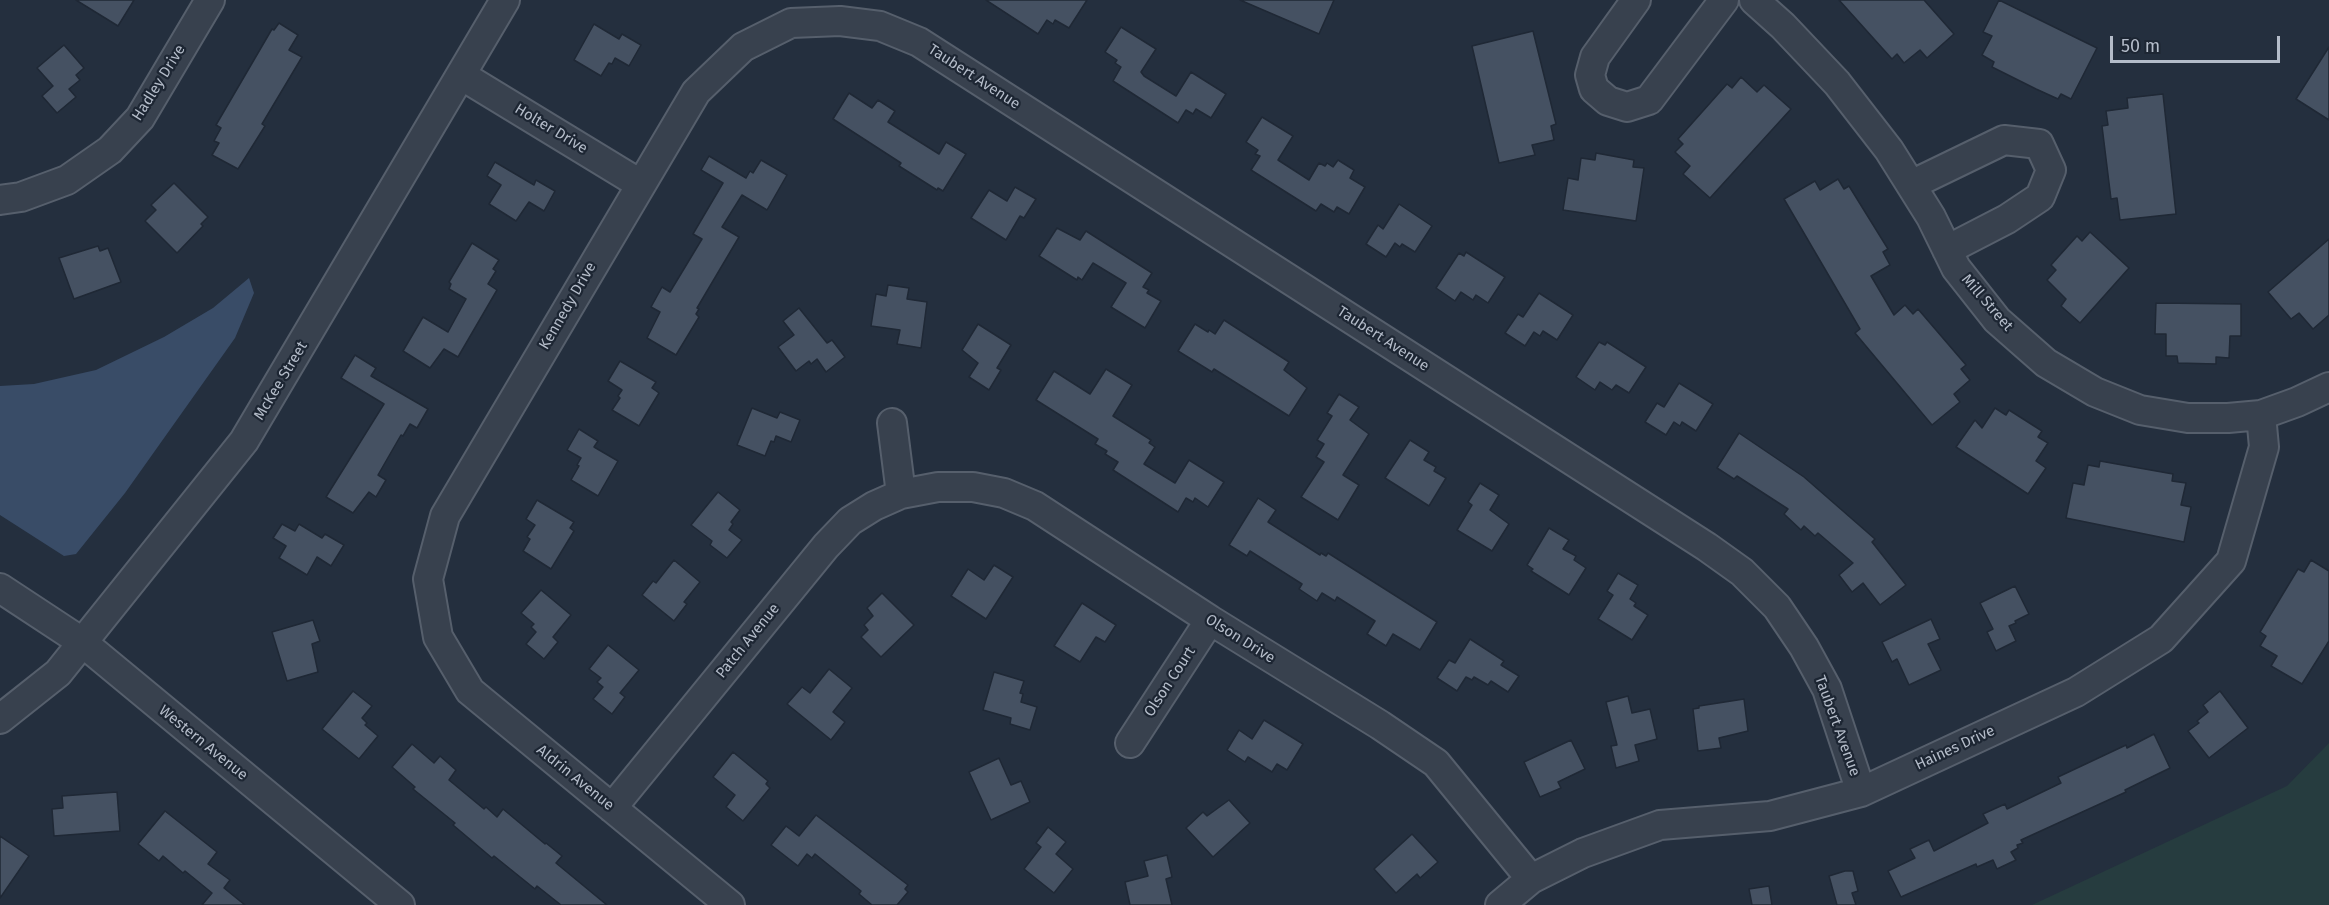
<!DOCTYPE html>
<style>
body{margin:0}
#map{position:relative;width:2329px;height:905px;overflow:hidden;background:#242f3e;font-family:"Fira Sans",sans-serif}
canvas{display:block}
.scale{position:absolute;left:2110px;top:36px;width:170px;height:27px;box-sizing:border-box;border:3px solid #b4bcc9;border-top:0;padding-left:8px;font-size:18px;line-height:21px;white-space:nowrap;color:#b4bcc9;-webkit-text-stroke:4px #1d2633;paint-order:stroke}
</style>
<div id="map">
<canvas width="2329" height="905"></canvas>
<div class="scale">50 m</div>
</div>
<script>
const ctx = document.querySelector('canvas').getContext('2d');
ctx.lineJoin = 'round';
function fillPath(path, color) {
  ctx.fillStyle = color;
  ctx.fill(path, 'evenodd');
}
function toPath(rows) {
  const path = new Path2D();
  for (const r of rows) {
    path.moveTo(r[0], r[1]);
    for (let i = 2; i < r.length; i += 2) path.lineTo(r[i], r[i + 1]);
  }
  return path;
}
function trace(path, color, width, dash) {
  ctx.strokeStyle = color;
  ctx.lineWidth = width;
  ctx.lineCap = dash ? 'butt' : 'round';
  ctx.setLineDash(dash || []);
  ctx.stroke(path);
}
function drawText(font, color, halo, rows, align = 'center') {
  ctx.font = font + ' "Fira Sans",sans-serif';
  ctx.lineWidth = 4.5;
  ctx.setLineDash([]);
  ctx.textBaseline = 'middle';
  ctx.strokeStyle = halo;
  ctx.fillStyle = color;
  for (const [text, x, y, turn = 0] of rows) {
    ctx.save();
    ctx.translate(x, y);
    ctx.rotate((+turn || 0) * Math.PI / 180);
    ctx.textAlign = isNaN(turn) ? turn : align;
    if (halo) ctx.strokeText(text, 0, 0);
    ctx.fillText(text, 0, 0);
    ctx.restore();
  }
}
const green = toPath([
 [2329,743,2329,905,2032,905,2287,786]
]);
const water = toPath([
 [249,278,254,293,235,338,125,493,76,554,64,556,0,515,0,386,34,384,96,370,164,337,213,308]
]);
const building = toPath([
 [76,0,134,0,118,26,76,0],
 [986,0,1087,0,1069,28,1055,20,1053,24,1047,20,1038,34,986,0],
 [1240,0,1334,0,1319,34,1240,0],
 [1839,0,1924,0,1954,34,1927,58,1920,50,1904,63,1897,54,1892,59,1839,0],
 [1999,0,2097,48,2071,99,2061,94,2058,99,2036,89,1992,67,1994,62,1982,55,1992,36,1983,32,1999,0],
 [279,23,298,35,289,50,302,57,262,124,265,126,238,169,212,155,219,143,214,141,221,128,216,125,272,29,274,30,279,23],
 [594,24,619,39,622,34,641,45,629,66,615,58,612,64,609,63,601,76,574,60,594,24],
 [1121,27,1156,49,1141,72,1144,76,1176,96,1191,72,1226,94,1211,118,1196,109,1193,114,1186,110,1178,123,1113,81,1121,67,1115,63,1117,60,1105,52,1121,27],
 [1533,31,1556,124,1551,126,1554,140,1532,145,1535,155,1499,163,1472,46,1533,31],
 [64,45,84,68,76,75,80,80,69,89,76,97,57,113,42,96,53,86,37,68,64,45],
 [2329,47,2329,120,2296,99,2329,47],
 [1741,77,1757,92,1764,85,1791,109,1710,198,1683,174,1690,166,1675,152,1683,144,1678,139,1727,84,1732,88,1741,77],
 [849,93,872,108,878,100,895,111,888,122,939,154,946,142,966,154,943,191,938,188,937,190,899,166,901,163,833,119,849,93],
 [2163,94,2176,214,2120,220,2117,198,2111,199,2102,126,2108,125,2106,111,2128,108,2127,98,2163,94],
 [1262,117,1293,136,1278,160,1309,180,1319,163,1325,166,1327,163,1333,167,1338,160,1354,170,1350,178,1365,187,1349,214,1337,207,1334,212,1321,204,1316,211,1251,170,1260,156,1255,154,1258,150,1246,142,1262,117],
 [1596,153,1634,160,1633,167,1644,168,1636,221,1563,210,1568,178,1578,180,1581,158,1595,160,1596,153],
 [709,156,746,178,750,171,753,173,761,160,787,175,767,210,742,195,722,227,739,237,697,308,699,309,696,314,699,317,676,355,647,338,660,312,651,307,662,287,670,292,702,239,693,234,723,183,701,170,709,156],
 [495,162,534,185,536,180,555,191,544,211,529,202,516,221,489,204,501,185,487,176,495,162],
 [1838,179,1844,189,1849,186,1888,249,1883,252,1890,265,1871,276,1894,315,1905,305,1913,314,1918,309,1966,365,1961,369,1970,380,1954,394,1960,402,1932,425,1855,333,1860,329,1784,199,1815,181,1820,190,1838,179],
 [174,183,208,217,201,224,203,226,177,253,145,221,156,210,151,205,174,183],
 [1015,187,1036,199,1024,218,1020,216,1006,240,971,218,989,190,1007,201,1015,187],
 [1399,204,1432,226,1415,252,1402,244,1400,247,1395,243,1386,257,1366,244,1378,225,1383,229,1399,204],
 [1057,228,1080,240,1086,231,1152,273,1143,287,1149,290,1147,293,1161,301,1145,328,1111,307,1126,283,1093,263,1082,280,1078,277,1077,280,1039,256,1057,228],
 [2090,232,2129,268,2080,323,2061,306,2066,299,2047,280,2056,270,2051,265,2077,236,2082,241,2090,232],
 [2329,239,2329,315,2313,329,2299,313,2291,319,2268,292,2329,239],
 [472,243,499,260,493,269,496,271,488,284,497,290,458,357,444,349,430,368,403,351,423,317,448,332,466,299,449,289,451,284,449,282,472,243],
 [98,246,100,251,108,248,121,282,74,299,59,258,98,246],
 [1466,252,1505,277,1488,303,1476,295,1473,300,1461,292,1455,301,1436,288,1459,253,1464,256,1466,252],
 [888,285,909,288,907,299,927,302,921,348,897,344,900,330,871,326,876,294,886,296,888,285],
 [1539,293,1573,315,1557,340,1543,331,1540,336,1534,332,1525,346,1505,333,1518,314,1523,317,1539,293],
 [2156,303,2241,304,2241,336,2230,336,2229,358,2216,357,2216,364,2178,363,2177,356,2166,356,2166,334,2155,334,2156,303],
 [799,308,827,343,832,340,845,357,826,372,817,359,811,364,809,361,796,371,778,347,794,335,783,321,799,308],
 [1224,320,1289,362,1284,370,1307,388,1289,416,1214,369,1212,372,1178,351,1195,324,1208,332,1209,330,1215,334,1224,320],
 [978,324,1011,345,997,368,1001,370,989,390,969,377,978,363,962,350,978,324],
 [1599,342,1605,345,1607,342,1646,367,1629,393,1616,385,1612,390,1600,382,1595,390,1576,377,1599,342],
 [355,355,376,368,371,376,428,409,417,428,410,424,403,436,401,435,378,475,386,480,376,497,369,492,353,513,326,497,384,404,341,378,355,355],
 [620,361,656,382,652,388,659,393,639,426,612,410,620,398,618,396,622,390,608,381,620,361],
 [1106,369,1132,385,1113,416,1151,440,1149,443,1155,447,1144,464,1175,483,1189,460,1224,482,1208,507,1195,498,1193,502,1186,498,1178,512,1113,470,1118,462,1105,454,1107,451,1095,444,1098,439,1036,400,1054,371,1090,394,1106,369],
 [1679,383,1713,404,1696,431,1682,422,1680,426,1674,422,1666,435,1645,422,1657,403,1664,407,1679,383],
 [1339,394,1359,407,1350,420,1369,434,1343,475,1359,485,1338,520,1301,497,1324,462,1316,457,1324,444,1317,440,1332,416,1327,413,1339,394],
 [752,408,777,418,780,412,800,420,791,442,776,436,774,442,771,441,765,456,737,445,752,408],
 [1995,408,2006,415,2009,410,2042,431,2038,437,2048,443,2036,461,2046,468,2028,494,1956,447,1975,420,1982,428,1995,408],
 [579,429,598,441,594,447,618,461,598,496,571,480,579,466,577,465,581,458,567,450,579,429],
 [1739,433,1804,477,1875,539,1872,542,1906,585,1880,605,1863,583,1852,592,1839,575,1853,563,1818,533,1815,536,1804,526,1801,530,1784,514,1788,509,1737,476,1734,479,1717,468,1739,433],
 [1410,440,1429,452,1424,460,1436,467,1434,471,1446,478,1429,506,1385,478,1410,440],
 [2100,461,2173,474,2172,481,2186,483,2181,505,2191,507,2184,542,2066,518,2073,483,2084,485,2088,465,2099,467,2100,461],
 [1480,483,1499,495,1490,510,1509,524,1492,551,1457,530,1472,505,1468,502,1480,483],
 [718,492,740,510,731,522,733,524,729,530,742,540,727,558,710,545,712,541,691,525,718,492],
 [1258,498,1276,510,1268,522,1320,555,1321,553,1326,556,1328,553,1437,622,1420,650,1393,634,1386,646,1367,634,1375,621,1337,597,1335,601,1322,593,1317,601,1299,589,1302,584,1250,551,1247,556,1229,545,1258,498],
 [537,500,574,522,570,528,574,531,551,569,523,551,530,539,527,537,535,525,526,519,537,500],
 [282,524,295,531,299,524,322,538,325,534,344,545,331,566,317,557,307,575,279,558,286,546,273,538,282,524],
 [1549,528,1569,540,1563,549,1576,556,1574,560,1586,568,1569,595,1531,571,1533,569,1527,565,1549,528],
 [674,560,700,582,684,602,687,604,674,621,642,595,653,581,656,583,674,560],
 [2311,560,2329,571,2329,641,2302,684,2271,666,2277,656,2260,646,2266,636,2260,632,2298,569,2304,572,2311,560],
 [994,565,1013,577,986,619,951,596,968,569,984,580,994,565],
 [1618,573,1638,585,1630,599,1636,603,1634,606,1648,615,1632,640,1598,619,1613,595,1607,591,1618,573],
 [2015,586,2029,614,2015,621,2016,623,2009,626,2016,641,1996,651,1987,632,1993,629,1980,603,2015,586],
 [541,590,571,615,553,637,558,642,544,659,526,644,536,632,531,627,534,624,521,613,541,590],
 [882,593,914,625,881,657,861,637,868,630,864,625,873,616,867,608,882,593],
 [1082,603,1116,625,1105,642,1096,637,1080,662,1054,646,1082,603],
 [1931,619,1940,639,1928,644,1941,670,1909,685,1897,659,1892,662,1882,642,1931,619],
 [313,620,320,641,312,644,318,672,287,681,272,632,313,620],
 [1470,639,1504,661,1501,665,1519,676,1508,692,1491,681,1488,685,1474,677,1472,680,1466,677,1457,691,1437,678,1449,660,1455,663,1470,639],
 [608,645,639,670,620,693,625,697,612,714,593,699,603,687,597,682,601,678,589,669,608,645],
 [829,669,852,688,833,712,845,722,831,740,787,704,802,687,810,693,829,669],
 [994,672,1024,681,1020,693,1023,694,1021,702,1037,707,1030,730,1010,724,1011,718,983,710,994,672],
 [353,691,372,706,362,718,367,723,365,725,378,736,359,759,322,729,353,691],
 [2220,691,2248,728,2209,758,2188,731,2199,723,2197,721,2208,712,2203,705,2220,691],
 [1628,696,1632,713,1650,709,1657,739,1635,745,1639,761,1616,768,1611,746,1617,745,1606,702,1628,696],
 [1744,699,1748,731,1719,738,1721,748,1698,751,1693,709,1699,708,1699,706,1744,699],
 [1264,720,1303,744,1287,770,1277,764,1272,772,1248,757,1245,762,1227,750,1239,730,1252,739,1264,720],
 [2154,734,2170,768,2125,790,2126,792,2021,840,2023,843,2017,845,2018,848,2011,852,2016,860,1997,869,1993,860,1977,867,1976,864,1901,897,1888,871,1915,858,1910,849,1929,840,1934,851,1988,823,1983,814,2005,804,2007,809,2061,783,2058,777,2126,745,2127,748,2154,734],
 [1571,740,1585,769,1558,782,1561,788,1540,797,1524,762,1571,740],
 [412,744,434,763,440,756,456,770,449,780,484,809,486,807,497,817,503,809,545,844,546,843,562,856,556,863,607,905,561,905,537,886,535,889,494,856,492,858,453,825,455,823,413,789,415,787,392,767,412,744],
 [733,752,768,781,766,784,770,788,743,821,726,807,735,795,713,777,733,752],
 [999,758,1011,785,1021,781,1030,802,991,820,969,772,999,758],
 [117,792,120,831,54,836,52,809,63,808,62,796,117,792],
 [1229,800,1250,823,1213,857,1186,828,1203,812,1207,816,1229,800],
 [165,811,217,852,208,864,230,880,224,888,245,905,202,905,212,893,185,871,183,873,163,856,159,861,138,844,165,811],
 [816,815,908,885,905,889,908,892,897,905,872,905,859,894,861,891,815,854,812,858,807,854,798,866,771,845,786,826,799,836,816,815],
 [1048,827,1066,842,1056,854,1073,869,1054,893,1024,869,1041,847,1036,843,1048,827],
 [1412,834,1438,862,1420,878,1417,874,1396,893,1374,869,1412,834],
 [0,836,29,856,0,898,0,836],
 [1167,855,1172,877,1166,879,1172,905,1130,905,1125,882,1148,876,1144,861,1167,855],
 [1845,871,1853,871,1858,891,1852,893,1856,905,1837,905,1829,876,1845,871],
 [1769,886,1772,905,1752,905,1749,889,1769,886]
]);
const minor = toPath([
 [1636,0,1595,57,1590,75,1594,89,1608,101,1627,107,1649,100,1724,0],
 [1754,0,1783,26,1837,83,1889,150,1931,217,1956,268,1997,320,2046,363,2095,392,2140,410,2188,418,2228,418,2261,415,2297,402,2329,387],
 [461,75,640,184],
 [1911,185,2004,140,2039,144,2051,170,2040,197,2007,219,1947,250],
 [0,200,21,197,67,180,110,150,140,118,210,0],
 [892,423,901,494],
 [0,588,82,642,400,905],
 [0,719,58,673,244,441,505,0],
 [1130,743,1210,620],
 [612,808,826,546,850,521,874,506,901,494,938,487,973,487,1004,493,1035,506,1210,620,1380,725,1436,763,1531,879],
 [730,905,470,691,438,637,428,579,445,516,696,92,743,47,791,23,840,21,880,26,919,42,1707,547,1742,572,1777,607,1804,647,1827,689,1861,792],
 [1500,905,1531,879,1583,853,1660,825,1770,816,1861,792,2076,692,2161,639,2231,561,2264,447,2261,415]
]);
const streetNames = [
 ["Taubert Avenue",974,77,33],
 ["Hadley Drive",159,83,-58],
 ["Holter Drive",551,129,31],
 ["Mill Street",1987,303,49],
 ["Kennedy Drive",568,306,-60],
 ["Taubert Avenue",1383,339,33],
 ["McKee Street",281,381,-59],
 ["Olson Drive",1240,639,32],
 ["Patch Avenue",748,641,-51],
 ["Olson Court",1170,682,-57],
 ["Taubert Avenue",1837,726,70],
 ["Western Avenue",203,743,39],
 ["Haines Drive",1955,748,-25],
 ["Aldrin Avenue",575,778,39]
];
fillPath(green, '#263c3f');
fillPath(water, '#394c67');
fillPath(building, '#455162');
trace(building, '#1f2835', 1.5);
trace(minor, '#565f6c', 32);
trace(minor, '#38414e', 28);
drawText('15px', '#b4bcc9', '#1d2633', streetNames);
</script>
